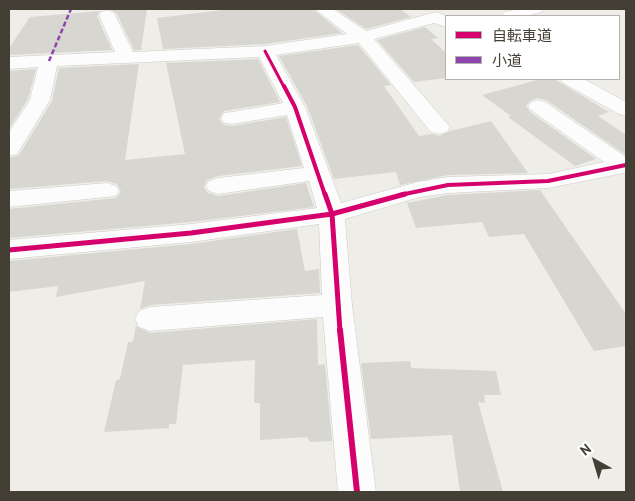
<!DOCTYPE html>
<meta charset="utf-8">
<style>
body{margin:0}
#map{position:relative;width:635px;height:501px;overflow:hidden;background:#eeede8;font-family:"PT Sans","Noto Sans JP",sans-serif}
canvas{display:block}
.frame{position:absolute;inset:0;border:10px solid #443f34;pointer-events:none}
.legend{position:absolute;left:445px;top:15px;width:175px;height:65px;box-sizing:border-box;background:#fff;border:1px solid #b4b2ae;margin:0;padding:6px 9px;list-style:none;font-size:15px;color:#443f34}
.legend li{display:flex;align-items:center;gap:10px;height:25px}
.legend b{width:25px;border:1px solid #b4b2ae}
.north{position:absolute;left:570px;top:436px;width:50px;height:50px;-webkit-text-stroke:4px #fff;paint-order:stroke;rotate:321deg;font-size:14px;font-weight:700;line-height:20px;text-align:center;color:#443f34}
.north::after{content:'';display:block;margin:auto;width:18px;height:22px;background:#443f34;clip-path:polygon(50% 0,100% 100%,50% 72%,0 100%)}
</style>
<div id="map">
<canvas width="635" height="501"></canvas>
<div class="frame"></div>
<ul class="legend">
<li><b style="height:6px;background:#d6006c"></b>自転車道</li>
<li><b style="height:6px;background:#8e44ad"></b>小道</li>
</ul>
<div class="north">N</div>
</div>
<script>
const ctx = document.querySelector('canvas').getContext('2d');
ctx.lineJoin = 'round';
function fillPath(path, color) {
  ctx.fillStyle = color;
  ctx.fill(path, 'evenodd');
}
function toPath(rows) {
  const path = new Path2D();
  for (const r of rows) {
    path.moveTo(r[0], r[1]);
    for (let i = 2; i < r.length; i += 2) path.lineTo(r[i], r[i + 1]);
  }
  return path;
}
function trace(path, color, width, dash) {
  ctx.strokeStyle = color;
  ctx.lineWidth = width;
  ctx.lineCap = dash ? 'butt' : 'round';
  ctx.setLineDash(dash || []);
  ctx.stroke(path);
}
const building = toPath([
 [110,9,147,9,141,50,134,50,117,14],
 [231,9,313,9,342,33,265,44,163,49,157,18],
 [336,9,400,9,411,17,366,29],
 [100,11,97,16,112,50,9,55,9,48,30,17],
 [425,27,438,38,431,39,446,53,446,78,414,82,377,40],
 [358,45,391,85,384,86,419,136,432,134,439,136,450,131,491,121,528,173,448,175,400,185,396,172,334,179,307,106,279,56],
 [258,59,280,102,224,111,219,119,224,125,232,126,286,117,302,166,218,176,207,180,204,187,208,193,218,196,306,183,314,207,191,222,9,238,9,209,116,198,121,192,117,184,107,181,9,189,9,158,19,155,52,101,59,68,139,64,125,160,185,154,166,63],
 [36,69,28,99,9,129,9,71],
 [541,79,554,79,609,112,598,116,626,135,626,155,546,100,537,98,530,101,526,106,530,112,596,159,575,166,508,117,511,116,482,95],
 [540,190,626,314,626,346,594,351,524,234,489,237,482,222,416,228,407,203,448,195],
 [297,229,305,271,319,269,320,293,150,305,140,309,145,281,56,297,58,286,9,292,9,261,191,244],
 [317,319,318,365,325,364,332,441,310,442,307,437,260,440,260,403,254,403,255,360,183,365,176,424,169,424,169,428,104,432,116,380,120,379,128,342,133,342,136,326,150,333],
 [410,361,411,368,496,371,501,395,484,395,485,403,478,402,503,492,460,492,452,435,371,439,361,363]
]);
const minor = toPath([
 [315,9,333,9,366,31,436,12,447,16,446,27,434,23,374,39,450,127,447,132,439,134,431,132,359,43,276,55,305,107,341,203,418,182,448,177,548,174,604,162,531,110,528,106,531,102,538,100,545,102,626,157,626,173,624,173,548,188,448,193,420,197,345,219,352,305,376,492,338,492,323,317,150,331,139,327,135,319,139,311,150,307,322,295,319,224,191,242,9,259,9,240,191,224,317,208,309,181,218,194,209,191,206,186,209,181,218,178,304,168,287,115,232,124,224,123,221,118,224,113,232,112,283,103,259,57,57,66,50,100,17,154,9,156,9,132,30,100,38,67,9,69,9,57,115,52,99,15,101,12,107,10,113,12,115,15,133,52,265,46,347,34,315,9],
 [518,9,543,9,541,12,527,16,502,16,504,12,518,9],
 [560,79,584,79,626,102,626,116,619,114,563,83,560,79],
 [107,183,116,186,119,191,116,196,9,207,9,191,107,183]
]);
const quiet = toPath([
 [49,61,71,9]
]);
const cyclewayFar3 = toPath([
 [265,51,284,87]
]);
const cyclewayFar2 = toPath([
 [284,86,295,107,325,195],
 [400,195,448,185,548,181,626,165]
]);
const cyclewayFar1 = toPath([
 [325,194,332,214,340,331],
 [9,250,191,233,332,214,405,194]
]);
const cycleway = toPath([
 [340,330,357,492]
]);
fillPath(building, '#d8d6d0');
trace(minor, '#cccbc5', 1);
fillPath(minor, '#fcfcfc');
trace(quiet, '#8e44ad', 2.5, [5, 2.5]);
trace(cyclewayFar3, '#d6006c', 3);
trace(cyclewayFar2, '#d6006c', 4);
trace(cyclewayFar1, '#d6006c', 5);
trace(cycleway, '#d6006c', 6);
</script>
